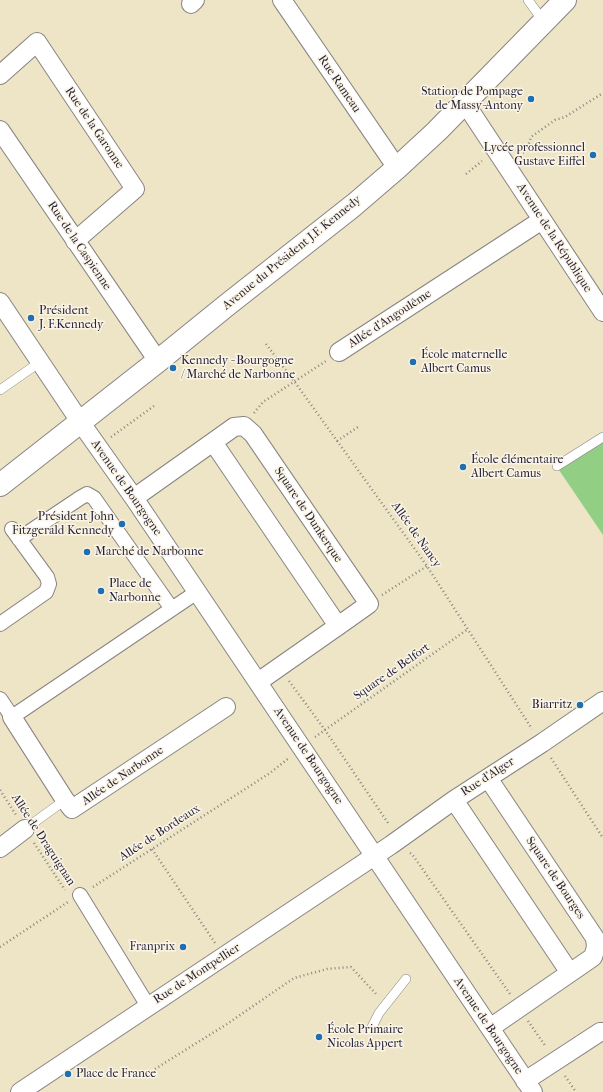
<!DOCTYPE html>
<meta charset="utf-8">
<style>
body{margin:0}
canvas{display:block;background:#eee5c7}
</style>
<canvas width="603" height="1092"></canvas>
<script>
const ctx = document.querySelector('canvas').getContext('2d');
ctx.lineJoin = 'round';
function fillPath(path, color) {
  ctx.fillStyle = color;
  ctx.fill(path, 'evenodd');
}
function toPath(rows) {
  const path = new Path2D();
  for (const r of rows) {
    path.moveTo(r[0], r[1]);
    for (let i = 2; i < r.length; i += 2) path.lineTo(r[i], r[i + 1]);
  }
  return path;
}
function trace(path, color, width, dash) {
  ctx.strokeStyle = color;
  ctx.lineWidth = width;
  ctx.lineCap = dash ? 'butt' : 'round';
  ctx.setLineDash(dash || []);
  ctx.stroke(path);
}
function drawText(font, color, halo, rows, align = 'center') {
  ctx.font = font + ' "IM FELL French Canon",serif';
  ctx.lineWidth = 3;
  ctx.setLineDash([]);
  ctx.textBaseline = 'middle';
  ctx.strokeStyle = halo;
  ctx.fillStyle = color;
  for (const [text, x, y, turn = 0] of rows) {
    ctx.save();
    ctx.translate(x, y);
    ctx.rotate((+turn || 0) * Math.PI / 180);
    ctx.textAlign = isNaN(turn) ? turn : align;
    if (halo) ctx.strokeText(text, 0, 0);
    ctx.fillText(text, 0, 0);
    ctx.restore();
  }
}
const green = toPath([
 [603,442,603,535,559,470]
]);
const path = toPath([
 [519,153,526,152,531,137,555,120,565,117,603,93],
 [466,174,482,161],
 [266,344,294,381,427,566,532,729],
 [254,413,263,402,326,361],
 [111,437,154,406],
 [337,441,358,427],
 [382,595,427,566],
 [289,681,325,730,388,823,388,825],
 [315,737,468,629],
 [551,758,603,838],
 [0,790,16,815],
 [34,843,65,890],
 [152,849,215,943],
 [410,853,412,854,510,994],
 [93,887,270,773,289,758],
 [0,947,68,902],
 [528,1021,546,1047],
 [155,1069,227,1024,294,978,327,969,351,967,377,995],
 [565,1076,576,1092]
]);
const service = toPath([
 [528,0,544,22],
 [0,390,40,362],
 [557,466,603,437],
 [25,829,65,800],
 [371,1029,379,1013,406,979]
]);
const pedestrian = toPath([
 [19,539,80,498,87,494,94,498,172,609],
 [0,624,46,592,49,584,47,577,12,529],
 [0,699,12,717,197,592],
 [80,895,148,1006]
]);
const minor = toPath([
 [282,0,397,168],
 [191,4,195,0],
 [0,75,37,42,135,189,75,241],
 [465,103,603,312],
 [0,130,158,361],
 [0,302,81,423,134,498,533,1092],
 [339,352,542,220],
 [134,498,213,442,234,427,244,426,253,434,369,604,338,626,213,442],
 [258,682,338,626],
 [12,717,65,800,72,809,226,707],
 [488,778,595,938,596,947,593,957,490,1028],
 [454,800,570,973],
 [0,848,25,829],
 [525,1081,600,1032,603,1032],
 [20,1092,391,845,454,800,542,743,603,701]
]);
const tertiary = toPath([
 [0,485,158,361,227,305,354,205,397,168,437,131,565,0]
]);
const markers = [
 [531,99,4,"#1f6fb2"],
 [593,155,4,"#1f6fb2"],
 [31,318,4,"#1f6fb2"],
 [413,362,4,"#1f6fb2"],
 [173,368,4,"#1f6fb2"],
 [463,467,4,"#1f6fb2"],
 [122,524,4,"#1f6fb2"],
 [87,552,4,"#1f6fb2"],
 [101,591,4,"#1f6fb2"],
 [580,705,4,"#1f6fb2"],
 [183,947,4,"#1f6fb2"],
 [319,1037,4,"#1f6fb2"],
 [68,1074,4,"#1f6fb2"]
];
const streetNames = [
 ["Rue Rameau",339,84,56],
 ["Rue de la Garonne",94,128,56],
 ["Avenue de la République",554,238,57],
 ["Rue de la Caspienne",79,246,56],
 ["Avenue du Président J.F. Kennedy",292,253,-39],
 ["Allée d'Angoulême",390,319,-33],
 ["Avenue de Bourgogne",126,488,55],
 ["Square de Dunkerque",308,515,56],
 ["Allée de Nancy",416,535,55],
 ["Square de Belfort",392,672,-35],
 ["Avenue de Bourgogne",308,756,56],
 ["Allée de Narbonne",123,776,-34],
 ["Rue d'Alger",488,777,-33],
 ["Allée de Bordeaux",160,833,-33],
 ["Allée de Draguignan",43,840,57],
 ["Square de Bourges",555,878,56],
 ["Rue de Montpellier",197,974,-33],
 ["Avenue de Bourgogne",488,1026,56]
];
const poiNames = [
 ["Station de Pompage",523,92,"right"],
 ["de Massy-Antony",523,106,"right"],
 ["Lycée professionnel",585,148,"right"],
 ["Gustave Eiffel",585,162,"right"],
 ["Président",39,311],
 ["J. F.Kennedy",39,325],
 ["École maternelle",421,355],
 ["Albert Camus",421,369],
 ["Kennedy - Bourgogne",181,361],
 ["/ Marché de Narbonne",181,375],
 ["École élémentaire",471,460],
 ["Albert Camus",471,474],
 ["Président John",114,517,"right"],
 ["Fitzgerald Kennedy",114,531,"right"],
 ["Marché de Narbonne",95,552],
 ["Place de",109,584],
 ["Narbonne",109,598],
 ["Biarritz",572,705,"right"],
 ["Franprix",175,947,"right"],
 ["École Primaire",327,1030],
 ["Nicolas Appert",327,1044],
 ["Place de France",76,1074]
];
fillPath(green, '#92cf85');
trace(service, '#888481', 10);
trace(pedestrian, '#888481', 16);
trace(minor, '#888481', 20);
trace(tertiary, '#888481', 24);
trace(path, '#888481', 2.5, [1, 3]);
trace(service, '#fff', 9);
trace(pedestrian, '#fff', 14);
trace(minor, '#fff', 18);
trace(tertiary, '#fff', 22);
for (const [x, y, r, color] of markers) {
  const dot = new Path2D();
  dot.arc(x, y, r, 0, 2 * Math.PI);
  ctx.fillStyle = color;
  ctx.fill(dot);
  trace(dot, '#fcf5e5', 1.5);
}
drawText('12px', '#22223b', '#fcf5e5', streetNames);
drawText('12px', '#22223b', '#fcf5e5', poiNames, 'left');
</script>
